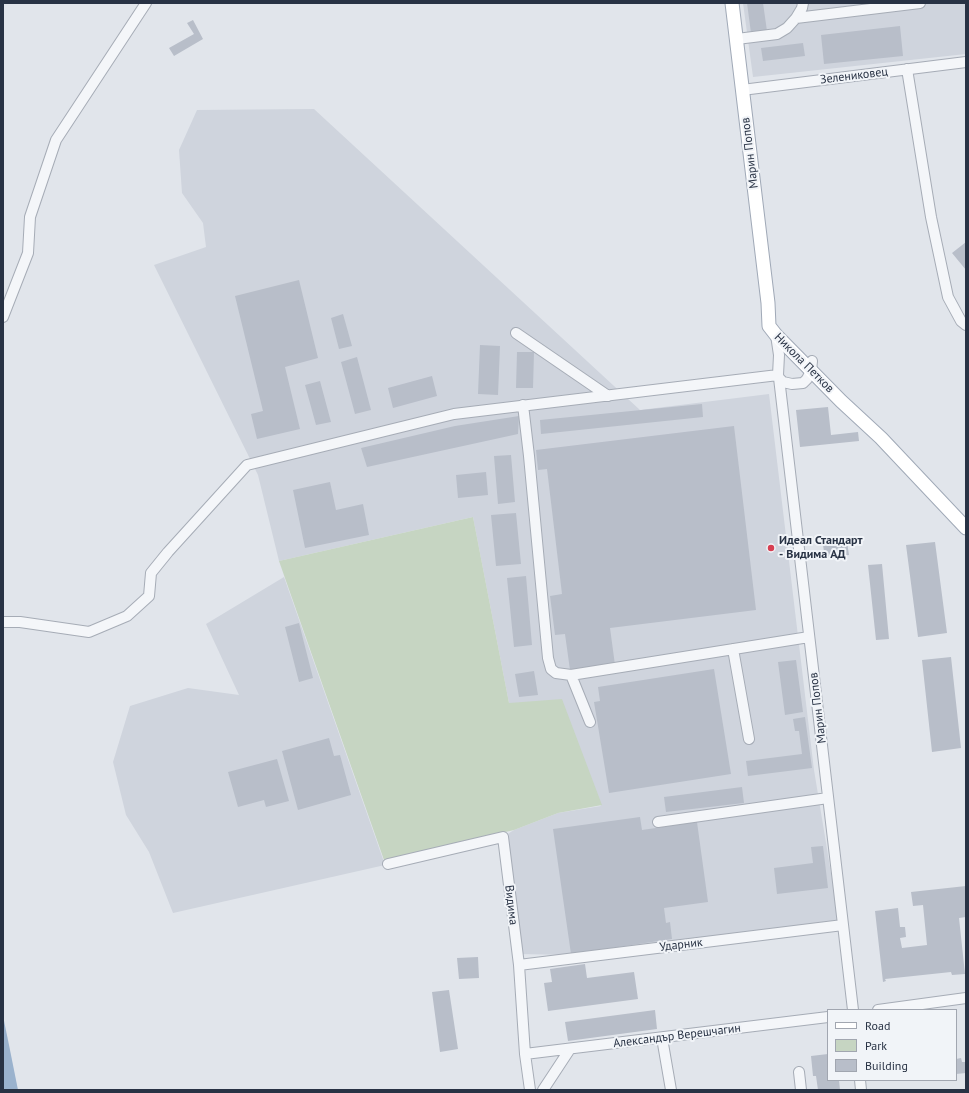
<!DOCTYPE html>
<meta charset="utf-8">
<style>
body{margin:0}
#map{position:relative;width:969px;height:1093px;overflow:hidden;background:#e1e5eb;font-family:"PT Sans",sans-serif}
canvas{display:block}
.frame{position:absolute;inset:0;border:4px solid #283244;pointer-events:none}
.legend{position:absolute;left:827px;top:1009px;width:130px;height:72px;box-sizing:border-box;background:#f1f4f8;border:1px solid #a1a6b0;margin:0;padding:5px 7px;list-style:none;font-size:12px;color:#283244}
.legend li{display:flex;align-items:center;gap:8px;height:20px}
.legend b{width:20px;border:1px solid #a1a6b0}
</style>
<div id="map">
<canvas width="969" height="1093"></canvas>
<div class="frame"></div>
<ul class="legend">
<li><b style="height:5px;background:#fff"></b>Road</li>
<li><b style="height:11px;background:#c6d5c2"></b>Park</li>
<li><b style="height:11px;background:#b8bec9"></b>Building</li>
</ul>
</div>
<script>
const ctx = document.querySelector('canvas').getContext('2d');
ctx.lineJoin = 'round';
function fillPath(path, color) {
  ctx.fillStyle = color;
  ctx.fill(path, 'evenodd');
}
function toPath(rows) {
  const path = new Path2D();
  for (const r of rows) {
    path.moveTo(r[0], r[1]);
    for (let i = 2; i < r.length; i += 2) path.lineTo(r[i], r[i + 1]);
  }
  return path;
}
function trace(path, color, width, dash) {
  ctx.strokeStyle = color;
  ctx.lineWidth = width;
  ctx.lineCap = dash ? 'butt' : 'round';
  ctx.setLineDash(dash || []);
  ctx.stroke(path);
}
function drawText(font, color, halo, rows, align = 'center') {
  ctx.font = font + ' "PT Sans",sans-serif';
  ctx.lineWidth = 4;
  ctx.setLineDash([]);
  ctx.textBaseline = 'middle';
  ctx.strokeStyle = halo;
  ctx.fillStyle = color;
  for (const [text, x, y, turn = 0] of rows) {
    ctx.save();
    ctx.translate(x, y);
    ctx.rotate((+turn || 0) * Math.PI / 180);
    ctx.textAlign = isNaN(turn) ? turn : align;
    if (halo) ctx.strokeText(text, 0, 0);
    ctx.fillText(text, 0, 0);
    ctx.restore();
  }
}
const built = toPath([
 [743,3,966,3,966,54,753,77],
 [314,109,640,410,769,394,814,770,840,928,571,955,518,954,503,837,514,830,558,813,601,806,509,703,473,517,279,561,258,475,154,265,206,247,203,223,182,193,179,150,197,110],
 [284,577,385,865,173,913,149,852,126,815,113,762,130,706,188,688,239,695,206,624]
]);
const green = toPath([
 [473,517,509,703,562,699,602,805,558,813,514,830,384,860,279,561]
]);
const water = toPath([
 [3,1016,9,1045,18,1090,3,1090]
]);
const building = toPath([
 [747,3,763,3,767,31,751,33],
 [193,20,203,39,174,56,169,48,194,34,187,23],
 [900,26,903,56,824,64,821,35],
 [803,43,805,56,763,61,761,48],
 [966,242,966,270,952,253],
 [299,280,318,358,285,367,300,429,257,439,251,414,263,411,235,296],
 [343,314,352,346,339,349,331,318],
 [480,345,500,346,498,395,478,394],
 [517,352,534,352,533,388,516,388],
 [357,357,371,410,355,414,341,362],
 [432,376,437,396,393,408,388,388],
 [320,381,331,422,316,425,305,385],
 [702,404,703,417,541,434,540,420],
 [828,407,831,435,858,432,859,441,800,447,796,410],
 [519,416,518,434,367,467,361,448,455,426],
 [734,426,756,610,610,628,615,665,570,670,565,634,555,635,550,596,562,594,547,469,538,470,536,450],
 [511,455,515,502,498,504,494,456],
 [486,472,488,495,458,498,456,475],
 [330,482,336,510,363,504,369,535,305,548,293,490],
 [516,513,521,564,496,566,491,515],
 [847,542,849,555,825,558,823,545],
 [935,542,947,633,918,637,906,545],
 [882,564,889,639,876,640,868,565],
 [526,576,532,645,514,647,507,578],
 [299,623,313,678,299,682,285,627],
 [951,657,961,748,932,752,922,660],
 [796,660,803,712,785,715,778,662],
 [714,669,731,774,609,793,594,702,600,701,598,687],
 [534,671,538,695,519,697,515,674],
 [805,717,812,768,748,776,746,761,802,754,799,731,795,731,793,719],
 [329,738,334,756,340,755,351,795,298,810,282,751],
 [277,759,289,801,266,807,264,800,238,807,228,772],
 [742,787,744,803,666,812,664,797],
 [640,817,642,830,697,822,708,902,664,908,666,923,670,922,672,939,571,954,553,829],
 [823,846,828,888,777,894,774,868,813,863,811,847],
 [966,886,966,917,959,918,965,974,952,975,951,972,885,979,886,981,883,982,875,911,898,908,900,927,905,927,906,937,900,938,902,948,927,945,923,905,913,906,911,892],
 [478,957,479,978,459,979,457,958],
 [585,964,587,978,634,972,638,999,548,1011,544,983,552,982,550,969],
 [449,990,458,1049,440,1052,432,992],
 [655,1010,657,1029,568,1041,565,1022],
 [828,1054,828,1080,839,1080,840,1090,818,1090,816,1076,813,1076,811,1056],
 [961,1058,962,1062,966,1062,966,1073,956,1074,956,1059]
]);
const minor = toPath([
 [796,18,920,3],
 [737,39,777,34,787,28,796,18,802,8,803,3],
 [907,69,931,217,948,297,961,321,966,325],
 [742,90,966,62],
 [3,317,28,253,30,217,56,140,146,3],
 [516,333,608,396],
 [776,335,779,355,778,375,779,378,783,382,792,384,803,383,807,379,811,371,812,361],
 [779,378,853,1010],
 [523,405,529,456,548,658,551,669,556,673,571,675,809,637],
 [3,622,20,622,89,632,127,616,149,596,151,573,168,552,247,465,454,414,778,375],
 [733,649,749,739],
 [571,675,590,722],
 [658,822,828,798],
 [388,864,503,837,519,965,525,1054,530,1090],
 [519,965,843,925],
 [878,1010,966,998],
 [662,1038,671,1090],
 [525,1054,828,1017],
 [799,1072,801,1090],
 [860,1080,861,1090],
 [543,1090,570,1049]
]);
const major = toPath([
 [732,3,768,303,769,326,776,335,841,401,881,438,966,528]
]);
const markers = [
 [771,548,4,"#d73f52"]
];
const streetNames = [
 ["Зелениковец",854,76,-7],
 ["Марин Попов",750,153,-97],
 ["Никола Петков",804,363,45],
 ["Марин Попов",818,708,-97],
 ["Видима",511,905,83],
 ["Ударник",681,945,-7],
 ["Александър Верешчагин",677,1036,-7]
];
const poiNames = [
 ["Идеал Стандарт",779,541],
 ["- Видима АД",779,555]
];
fillPath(built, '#cfd4dd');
fillPath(green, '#c6d5c2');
fillPath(water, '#9ab2cd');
fillPath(building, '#b8bec9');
trace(minor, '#a6acb6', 12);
trace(major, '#a0a9b7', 15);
trace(minor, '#f4f6f9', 10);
trace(major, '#fff', 13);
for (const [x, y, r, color] of markers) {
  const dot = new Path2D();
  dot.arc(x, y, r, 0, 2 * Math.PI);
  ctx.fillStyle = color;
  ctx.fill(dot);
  trace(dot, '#f1f4f8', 1.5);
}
drawText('12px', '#283244', '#f1f4f8', streetNames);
drawText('bold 12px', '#283244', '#f1f4f8', poiNames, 'left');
</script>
